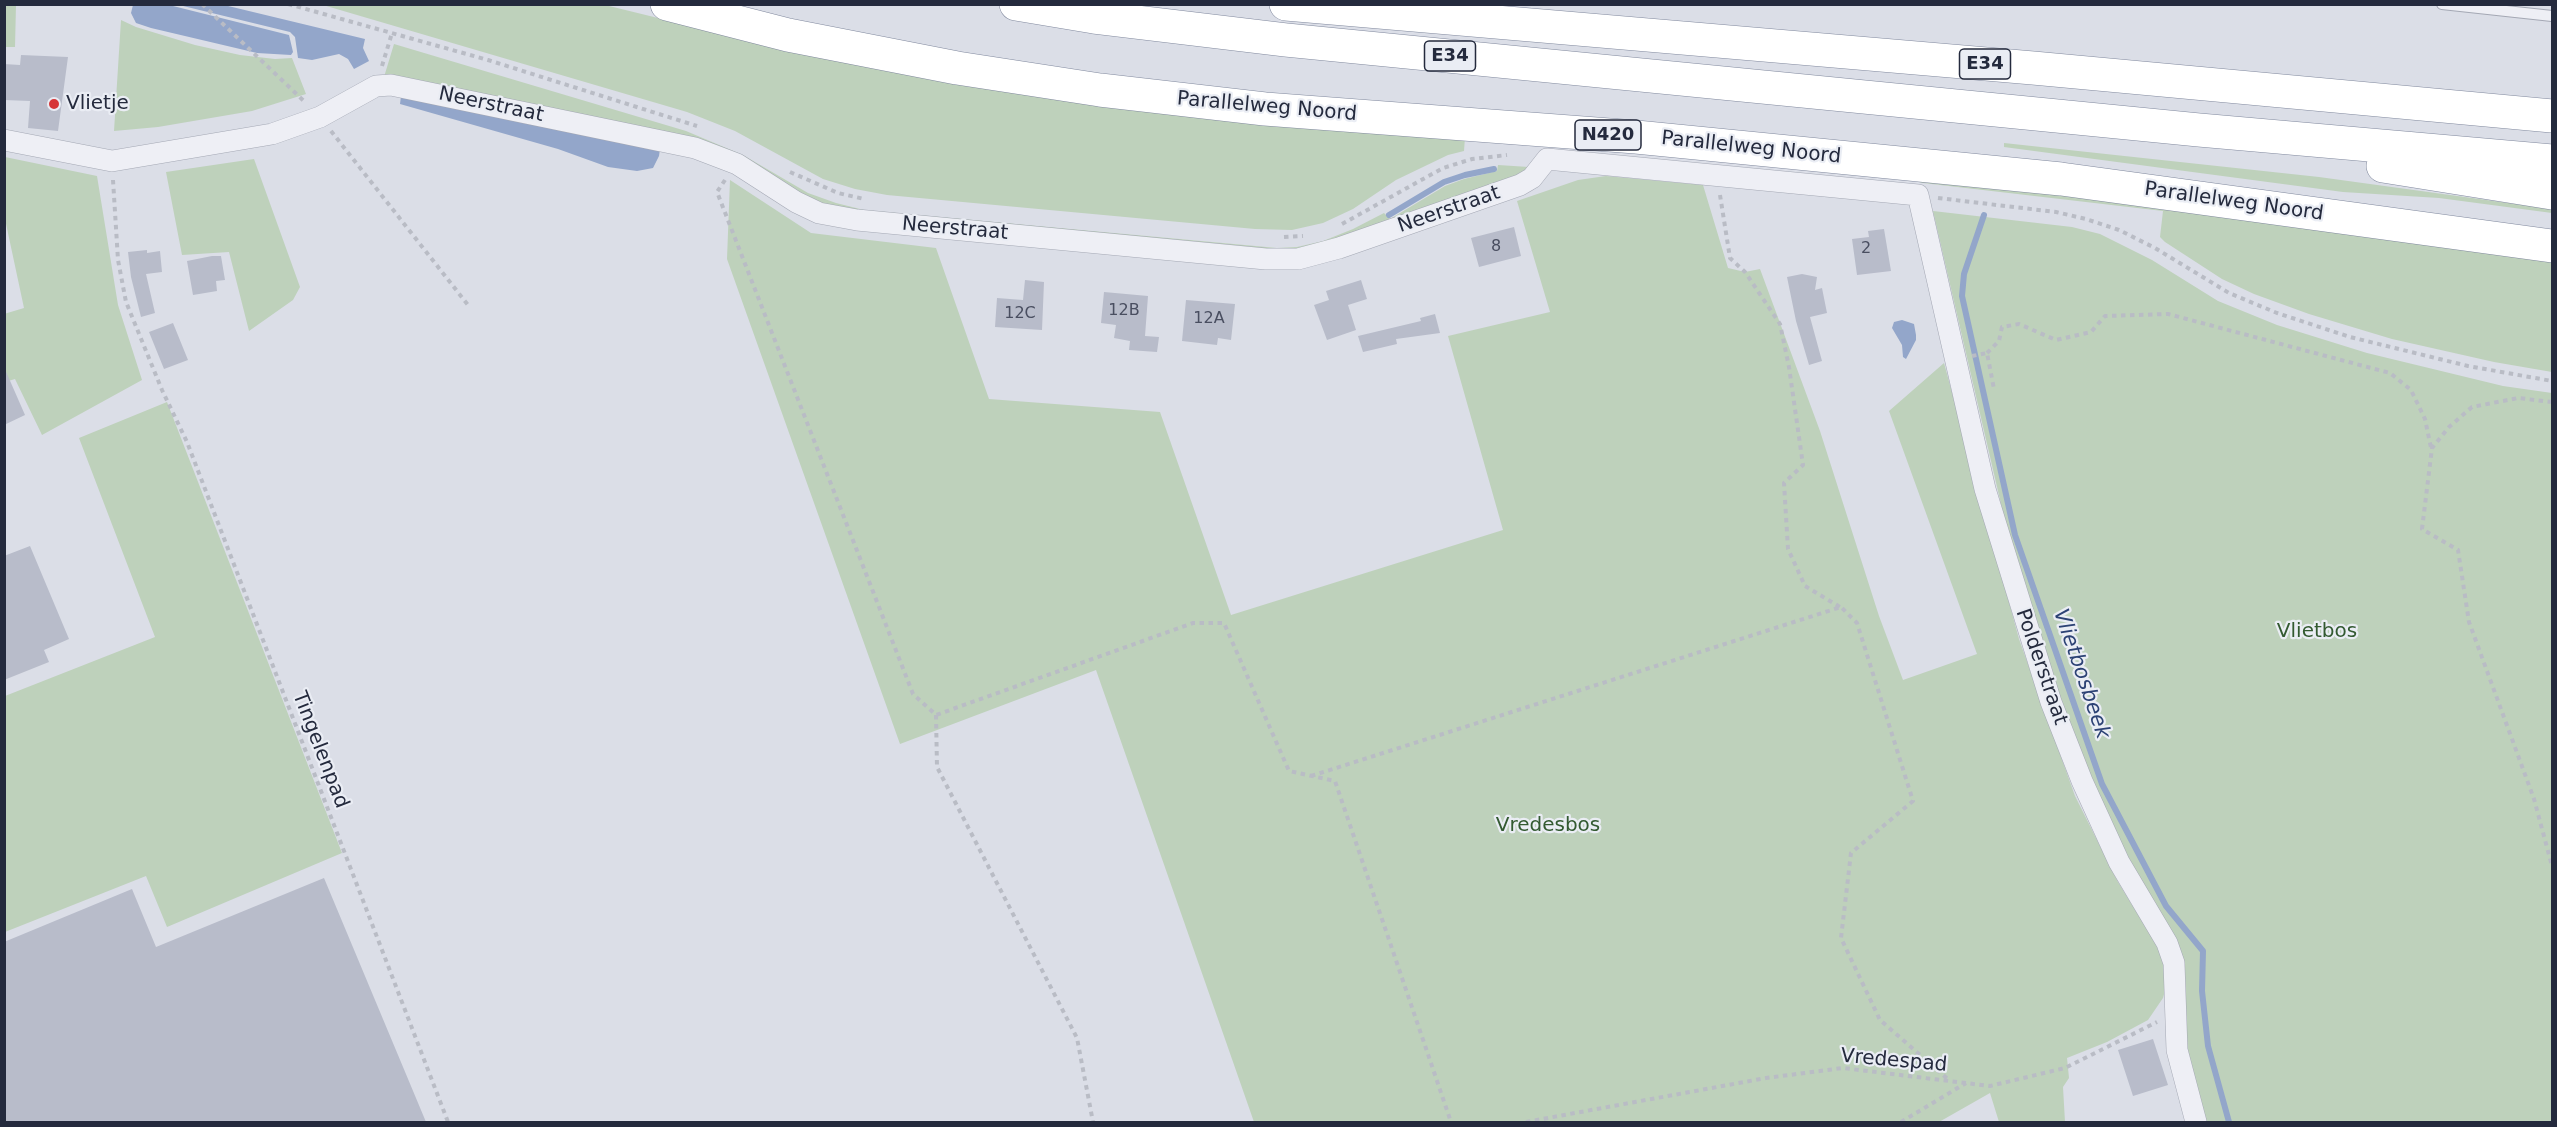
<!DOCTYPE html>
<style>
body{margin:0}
#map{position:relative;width:2557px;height:1127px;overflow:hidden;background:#dbdee7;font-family:"DejaVu Sans",sans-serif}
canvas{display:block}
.frame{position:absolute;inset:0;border:6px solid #242a3d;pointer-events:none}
</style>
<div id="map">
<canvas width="2557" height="1127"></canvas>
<div class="frame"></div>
</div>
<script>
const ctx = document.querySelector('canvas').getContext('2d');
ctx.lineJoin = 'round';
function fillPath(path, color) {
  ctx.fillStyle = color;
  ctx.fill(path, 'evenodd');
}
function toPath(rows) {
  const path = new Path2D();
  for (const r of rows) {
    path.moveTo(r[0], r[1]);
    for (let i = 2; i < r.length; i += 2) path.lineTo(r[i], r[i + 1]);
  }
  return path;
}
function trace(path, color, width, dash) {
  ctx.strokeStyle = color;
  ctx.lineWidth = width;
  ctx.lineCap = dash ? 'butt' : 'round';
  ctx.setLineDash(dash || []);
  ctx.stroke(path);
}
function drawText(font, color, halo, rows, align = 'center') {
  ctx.font = font + ' "DejaVu Sans",sans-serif';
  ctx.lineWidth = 4.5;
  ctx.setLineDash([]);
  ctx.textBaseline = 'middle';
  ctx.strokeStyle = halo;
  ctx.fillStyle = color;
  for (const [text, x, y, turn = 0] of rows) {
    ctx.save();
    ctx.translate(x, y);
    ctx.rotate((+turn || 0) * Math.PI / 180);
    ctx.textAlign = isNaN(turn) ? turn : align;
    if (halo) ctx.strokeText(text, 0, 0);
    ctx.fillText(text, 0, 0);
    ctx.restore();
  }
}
const green = toPath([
 [5,4,16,5,15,47,5,47],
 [323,5,605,5,711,31,2552,255,2552,372,2494,362,2392,339,2309,314,2254,294,2222,279,2165,242,2160,237,2163,211,1923,183,1895,176,1465,137,1464,151,1448,155,1396,180,1353,209,1323,223,1292,230,1255,229,887,195,855,189,823,179,735,131,687,112],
 [121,20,136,27,195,45,240,55,275,59,292,58,306,94,252,111,158,127,114,131],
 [394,44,686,131,743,155,808,193,836,203,864,210,1277,248,1297,247,1323,241,1353,229,1384,213,1390,219,1445,186,1464,179,1497,171,1498,165,1529,167,1521,176,1299,253,833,209,805,197,741,159,384,77],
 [2004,143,2319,177,2552,209,2552,213,2439,198,2343,192,2004,147],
 [5,157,97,176,118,305,142,380,42,435,15,379,5,382,4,314,24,308,5,219],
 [254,159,300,287,293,300,249,331,229,252,182,255,166,172],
 [1606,176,1703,185,1728,268,1745,272,1760,269,1820,431,1879,616,1903,680,1977,654,1889,411,1944,363,2019,639,2075,796,2118,882,2157,945,2170,972,2163,998,2148,1020,2107,1042,2067,1058,2069,1078,2063,1087,2065,1122,1999,1122,1990,1093,1939,1122,1254,1122,1096,670,900,744,727,259,730,180,811,233,936,248,989,399,1160,412,1231,615,1503,530,1448,336,1550,312,1517,201,1578,180],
 [1933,211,2072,227,2100,234,2152,260,2218,301,2277,325,2367,353,2503,386,2552,393,2552,1122,2203,1122,2186,1043,2185,967,2180,950,2109,825,2058,696,2014,560],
 [167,402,342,853,167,927,146,876,5,932,5,696,155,637,79,438]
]);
const water = toPath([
 [133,5,169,5,289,35,293,52,291,55,257,53,151,28,136,23,131,13],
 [179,5,224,5,365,39,363,48,369,61,354,69,348,59,339,54,312,60,298,58,295,37,290,32],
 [401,96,660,149,659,156,653,168,637,171,608,167,558,149,400,104],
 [1902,320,1914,324,1916,335,1916,340,1906,359,1903,357,1902,345,1892,328,1894,322]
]);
const stream = toPath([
 [1389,215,1444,182,1465,175,1494,169],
 [1984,215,1964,274,1962,296,2015,535,2102,784,2166,906,2203,951,2202,991,2208,1046,2229,1122]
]);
const building = toPath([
 [21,55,68,57,58,131,28,128,30,101,4,100,4,64,20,65],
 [1514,227,1521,256,1479,267,1471,238],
 [1884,229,1891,271,1857,275,1852,239,1869,237,1868,231],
 [147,250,147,253,160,251,162,272,146,274,155,313,141,317,131,277,128,252],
 [212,256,221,256,225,280,216,281,217,291,193,295,187,261],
 [1802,274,1817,277,1815,290,1822,288,1827,313,1810,317,1822,361,1809,365,1796,321,1787,277],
 [1025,280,1044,282,1042,330,995,327,997,298,1023,300],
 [1361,280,1367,299,1348,305,1356,330,1327,340,1314,305,1329,300,1326,291],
 [1104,292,1148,296,1145,336,1159,337,1157,352,1129,350,1130,341,1114,338,1116,325,1101,323],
 [1186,300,1235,304,1231,340,1218,338,1217,345,1182,341],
 [1435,314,1440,333,1396,339,1397,344,1363,352,1358,336,1421,321,1420,318],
 [173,323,188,360,164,369,149,332],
 [4,367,25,415,4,425],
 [30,546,69,639,44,650,49,662,4,680,4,556],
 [324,878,426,1122,4,1122,4,942,132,889,156,947],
 [2153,1039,2168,1085,2133,1096,2118,1050]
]);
const path = toPath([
 [202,4,306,103],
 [288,4,488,60,697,126],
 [382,66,392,33],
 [331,131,468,305],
 [790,172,838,193,864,199],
 [113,180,118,260,126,302,162,390,187,442,448,1122],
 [725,180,717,192,913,694,936,715,1193,623,1224,623,1289,771,1335,781,1451,1122],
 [1720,195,1730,258,1745,272,1780,324,1789,367,1803,465,1784,483,1788,549,1805,586,1840,607],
 [1938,198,2056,212,2086,219,2119,230,2155,248,2229,293,2277,313,2350,337,2468,366,2552,381],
 [1342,224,1443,168,1472,159,1507,155],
 [1284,237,1303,236],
 [1987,353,1999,341,2002,327,2019,324,2056,340,2091,332,2105,316,2168,314,2390,373,2411,390,2425,419,2431,448],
 [1972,356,1987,353,1994,389],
 [2552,402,2518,398,2472,407,2449,427,2432,448,2422,529,2458,550,2469,622,2534,799,2552,866],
 [936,715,937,767,1077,1038,1093,1122],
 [1311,776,1841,607,1857,623,1913,801,1851,853,1841,938,1880,1020,1950,1081],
 [1526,1122,1766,1078,1843,1068,1990,1086,2065,1068,2157,1022],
 [1901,1122,1966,1083]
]);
const lane = toPath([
 [2442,4,2552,16]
]);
const street = toPath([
 [4,140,112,161,272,134,320,117,376,86,391,85,695,148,737,164,796,202,819,213,857,220,1266,259,1298,259,1339,248,1520,185,1532,178,1547,159,1918,195,1985,489,2051,702,2082,781,2119,862,2167,943,2174,963,2177,1050,2196,1122]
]);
const highway = toPath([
 [667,4,788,35,957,68,1100,90,1265,109,1636,137,2061,179,2552,246],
 [1016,4,1094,17,1286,40,2199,130,2552,161],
 [1286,4,2033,68,2552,116],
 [2383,166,2552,193]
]);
const markers = [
 [54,104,6,"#d63537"]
];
const numberNames = [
 ["8",1496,247],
 ["2",1866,249],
 ["12B",1124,311],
 ["12C",1020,314],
 ["12A",1209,319]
];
const shields = [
 [1450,56,51],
 [1985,64,51],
 [1608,135,66]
];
const shieldNames = [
 ["E34",1450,56],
 ["E34",1985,64],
 ["N420",1608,135]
];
const poiNames = [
 ["Vlietje",66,104]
];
const streetNames = [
 ["Neerstraat",491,105,12],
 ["Parallelweg Noord",1267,107,5],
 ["Parallelweg Noord",1751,148,6],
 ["Parallelweg Noord",2234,202,8],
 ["Neerstraat",1449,210,-19],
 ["Neerstraat",955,229,5],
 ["Polderstraat",2041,667,71],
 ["Tingelenpad",320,750,69],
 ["Vredespad",1894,1061,5]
];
const parkNames = [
 ["Vlietbos",2317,632],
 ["Vredesbos",1548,826]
];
const waterNames = [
 ["Vlietbosbeek",2081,674,71]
];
fillPath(green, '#bed1bb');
fillPath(water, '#93a6ca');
trace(stream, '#93a6ca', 6);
fillPath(building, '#b8bcca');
trace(lane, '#a4a8b4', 12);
trace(street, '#a4a8b4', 22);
trace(highway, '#81899e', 34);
trace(path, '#b9bcc5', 4, [4.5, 4.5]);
trace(lane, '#eeeff5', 10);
trace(street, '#eeeff5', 21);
trace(highway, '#fff', 33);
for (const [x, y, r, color] of markers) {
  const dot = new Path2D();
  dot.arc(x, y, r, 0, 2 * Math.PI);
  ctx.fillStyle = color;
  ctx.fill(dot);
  trace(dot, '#eaedf4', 2);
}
drawText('16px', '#494e60', null, numberNames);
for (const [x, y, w] of shields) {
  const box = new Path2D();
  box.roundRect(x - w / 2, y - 15, w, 30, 4.5);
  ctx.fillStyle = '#eaedf4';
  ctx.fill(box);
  trace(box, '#242a3d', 1.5);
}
drawText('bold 18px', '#242a3d', null, shieldNames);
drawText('20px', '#242a3d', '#eaedf4', poiNames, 'left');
drawText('20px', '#242a3d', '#eaedf4', streetNames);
drawText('20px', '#335a31', '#eaedf4', parkNames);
drawText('italic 21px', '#2c4274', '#eaedf4', waterNames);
</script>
